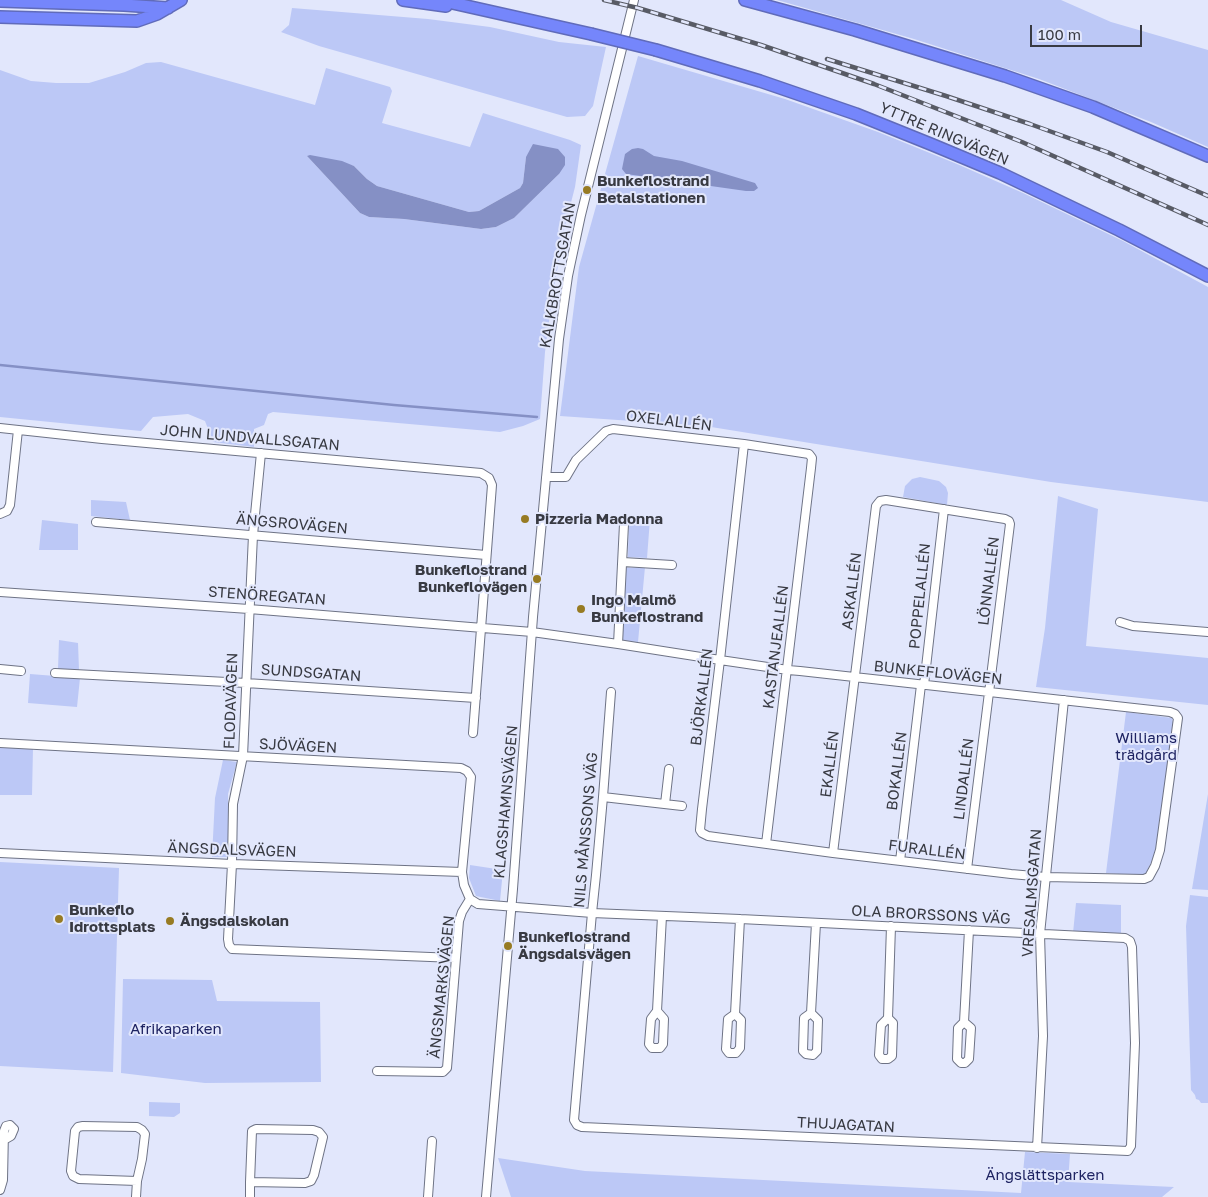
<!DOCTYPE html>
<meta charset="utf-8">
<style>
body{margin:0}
#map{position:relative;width:1208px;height:1197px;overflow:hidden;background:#e2e7fc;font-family:"Golos Text",sans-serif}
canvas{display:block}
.scale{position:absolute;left:1030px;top:25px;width:112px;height:22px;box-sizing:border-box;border:2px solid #383a42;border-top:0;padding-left:6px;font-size:15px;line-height:18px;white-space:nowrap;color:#383a42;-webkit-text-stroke:4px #e2e7fc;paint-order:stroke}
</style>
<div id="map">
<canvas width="1208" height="1197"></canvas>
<div class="scale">100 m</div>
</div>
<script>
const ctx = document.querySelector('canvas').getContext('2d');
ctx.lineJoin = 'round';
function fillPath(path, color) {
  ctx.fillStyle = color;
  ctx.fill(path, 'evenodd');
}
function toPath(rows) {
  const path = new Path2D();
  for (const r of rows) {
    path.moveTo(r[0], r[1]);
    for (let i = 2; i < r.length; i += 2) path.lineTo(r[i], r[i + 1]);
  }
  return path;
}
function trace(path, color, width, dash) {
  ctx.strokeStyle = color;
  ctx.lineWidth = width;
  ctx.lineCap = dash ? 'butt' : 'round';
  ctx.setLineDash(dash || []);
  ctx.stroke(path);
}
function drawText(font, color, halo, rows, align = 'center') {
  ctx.font = font + ' "Golos Text",sans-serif';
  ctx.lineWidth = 4;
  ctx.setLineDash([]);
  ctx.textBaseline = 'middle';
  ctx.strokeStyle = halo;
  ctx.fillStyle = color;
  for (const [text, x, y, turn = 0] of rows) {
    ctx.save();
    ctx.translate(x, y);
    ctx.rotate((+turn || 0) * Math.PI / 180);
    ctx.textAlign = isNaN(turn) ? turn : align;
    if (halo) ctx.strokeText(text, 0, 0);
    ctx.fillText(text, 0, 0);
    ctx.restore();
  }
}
const green = toPath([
 [777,0,1061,0,1111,22,1208,50,1208,147,1151,122,1039,79,914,39],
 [292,8,428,19,490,27,559,42,606,47,593,106,585,116,567,117,319,46,281,32,289,25],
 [638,56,785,99,878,132,957,164,1023,193,1123,241,1208,287,1208,502,1051,482,705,426,560,416,579,267],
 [161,62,315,105,326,68,390,87,392,91,382,123,470,147,483,113,570,140,581,145,575,187,564,230,552,300,545,352,540,419,523,426,500,432,273,412,268,414,264,425,254,429,254,447,213,442,205,421,188,414,153,417,141,431,0,417,0,70,31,81,56,83,89,83,125,72,146,63],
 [307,156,354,166,367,179,377,186,469,212,479,211,520,188,523,183,526,157,559,174,514,218,496,227,481,229,404,219,369,217,360,213],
 [920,477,939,481,946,487,948,493,947,505,903,497,905,486,912,479],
 [1058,496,1098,509,1086,646,1208,658,1208,705,1036,687,1045,628],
 [91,500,126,502,130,520,91,516],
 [629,516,650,519,647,558,628,557],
 [42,520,78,524,78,550,39,550],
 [645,567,638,642,622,641,626,568],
 [59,640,78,643,79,670,58,669],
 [30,674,80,678,77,707,28,703],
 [1126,712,1172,718,1173,723,1157,850,1146,873,1143,876,1106,873],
 [0,748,33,748,32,795,0,795],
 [223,760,237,762,228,794,228,857,212,857,215,798],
 [1208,794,1208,890,1192,889],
 [0,862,119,868,113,1072,0,1066],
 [470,865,503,870,500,901,476,896,469,878],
 [1190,895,1208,897,1208,1103,1201,1103,1199,1100,1196,1099,1195,1095,1191,1090,1186,926],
 [1076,903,1121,905,1121,935,1073,933],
 [123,979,212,980,217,1001,320,1002,321,1082,205,1083,121,1073],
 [149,1102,180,1103,180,1113,174,1117,149,1116],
 [1025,1152,1070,1154,1068,1182,1174,1187,1162,1197,511,1197,498,1158,585,1171,1021,1193]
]);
const water = toPath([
 [533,144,558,149,565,157,565,165,559,174,514,218,496,227,481,229,404,219,369,217,360,213,307,156,310,155,342,161,354,166,367,179,377,186,469,212,479,211,520,188,523,183,526,157],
 [638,148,643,149,654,156,682,161,755,183,758,188,754,191,746,191,626,174,622,169,625,154,632,149]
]);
const stream = toPath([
 [0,365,394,405,537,417]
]);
const minor = toPath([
 [0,428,102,439,481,473,489,478,492,485,473,733],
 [261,453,253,535,243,756,233,804,232,864,228,939,229,945,232,949,455,958],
 [546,477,566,477,576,460,606,431,613,429,744,444,809,454,812,458,811,468,766,844],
 [0,514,7,511,10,505,18,430],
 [96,522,486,555],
 [623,562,672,565],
 [0,592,249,609,532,632,618,644,720,660,788,670,800,671,1170,712,1175,714,1178,718,1160,850,1155,866,1149,877,1144,879,1045,877,1011,874,833,853,708,836,702,833,700,830,702,809,720,660,744,444],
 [1120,622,1133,626,1208,632],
 [618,644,624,524],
 [0,669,21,671],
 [55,673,246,683,476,698],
 [924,685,944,509],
 [0,743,461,768,467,771,471,777,462,872,464,885,470,899,478,904,592,913,740,919,1125,938,1130,941,1132,947,1135,1043,1131,1146,1128,1151,582,1127,577,1125,574,1120,592,913,596,875,603,797,611,692],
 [603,797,682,806],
 [665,804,669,769],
 [0,853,232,864,462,872],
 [833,853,876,506,880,501,886,500,1005,519,1009,521,1010,524,967,869],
 [900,861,921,685],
 [657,1011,664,1019,663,1044,660,1048,652,1048,649,1044,651,1019,657,1011,662,916],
 [811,1013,818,1020,817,1051,813,1055,806,1054,803,1051,804,1018,811,1013,816,923],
 [735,1014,741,1020,740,1048,736,1053,729,1053,726,1049,728,1019,735,1014,740,919],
 [888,1018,893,1023,892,1056,888,1059,882,1059,879,1055,881,1025,888,1018,891,926],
 [964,1022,971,1028,969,1059,965,1063,961,1063,957,1059,958,1028,964,1022,969,930],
 [377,1071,443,1072,447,1068,459,921,462,912,470,899],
 [1037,1148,1043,1036,1040,934,1064,700],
 [0,1190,3,1180,4,1131,6,1126,10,1125,14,1129,11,1136,4,1140],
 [136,1197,137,1181,142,1159,145,1134,142,1130,137,1127,83,1126,78,1127,75,1131,71,1171,73,1176,79,1179,137,1181],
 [250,1197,250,1182,252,1131,256,1129,313,1130,319,1132,323,1137,314,1175,311,1181,305,1183,250,1182],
 [428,1197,432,1141],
 [486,1197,513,889,533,617,559,339,568,276,581,215,634,0]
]);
const highway = toPath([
 [403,0,446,6],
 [439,0,591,34],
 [745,0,855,30,1005,76,1093,107,1208,156],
 [0,1,124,5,168,8],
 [0,17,137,21,157,14,181,0],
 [656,50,760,81,856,114,933,145,1000,173,1119,230,1208,276]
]);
const rail = toPath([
 [604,0,638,8,761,45,874,84,1022,142,1208,225],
 [827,59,946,96,1030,124,1107,152,1208,196]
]);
const highwayBridge = toPath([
 [591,34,656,50]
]);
const markers = [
 [587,190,5,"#977b23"],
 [525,519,5,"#977b23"],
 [537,579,5,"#977b23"],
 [581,609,5,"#977b23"],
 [59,919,5,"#977b23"],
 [170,921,5,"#977b23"],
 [508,946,5,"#977b23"]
];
const streetNames = [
 ["YTTRE RINGVÄGEN",944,134,23],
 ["KALKBROTTSGATAN",558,275,-80],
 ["OXELALLÉN",669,421,7],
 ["JOHN LUNDVALLSGATAN",250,438,5],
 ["ÄNGSROVÄGEN",292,524,5],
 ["LÖNNALLÉN",989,581,-83],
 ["ASKALLÉN",852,591,-83],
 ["STENÖREGATAN",267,596,4],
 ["POPPELALLÉN",920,596,-84],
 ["KASTANJEALLÉN",776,647,-83],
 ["SUNDSGATAN",311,673,4],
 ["BUNKEFLOVÄGEN",938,673,6],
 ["BJÖRKALLÉN",702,697,-83],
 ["FLODAVÄGEN",231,701,-88],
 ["SJÖVÄGEN",298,746,3],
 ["EKALLÉN",830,764,-83],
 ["BOKALLÉN",897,771,-83],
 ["LINDALLÉN",964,779,-83],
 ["KLAGSHAMNSVÄGEN",506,802,-85],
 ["NILS MÅNSSONS VÄG",586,830,-85],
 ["ÄNGSDALSVÄGEN",232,850,2],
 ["FURALLÉN",927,850,7],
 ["VRESALMSGATAN",1032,893,-86],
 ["OLA BRORSSONS VÄG",931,915,3],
 ["ÄNGSMARKSVÄGEN",442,987,-84],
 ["THUJAGATAN",846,1125,3]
];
const poiNames = [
 ["Bunkeflostrand",597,181],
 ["Betalstationen",597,198],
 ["Pizzeria Madonna",535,519],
 ["Bunkeflostrand",527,570,"right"],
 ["Bunkeflovägen",527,587,"right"],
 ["Ingo Malmö",591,600],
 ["Bunkeflostrand",591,617],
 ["Bunkeflo",69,910],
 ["Idrottsplats",69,927],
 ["Ängsdalskolan",180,921],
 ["Bunkeflostrand",518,937],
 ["Ängsdalsvägen",518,954]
];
const parkNames = [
 ["Williams",1146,738],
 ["trädgård",1146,755],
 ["Afrikaparken",176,1029],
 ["Ängslättsparken",1045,1175]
];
fillPath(green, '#bcc8f6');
fillPath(water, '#8590c5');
trace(stream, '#8590c5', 2.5);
trace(minor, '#6e7385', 10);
trace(highway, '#606bba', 14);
trace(minor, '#fff', 8);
trace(highway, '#7586fb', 11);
trace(rail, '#585b65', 4.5);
trace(rail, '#e2e7fc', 2.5, [8]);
trace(highwayBridge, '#606bba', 14, []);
trace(highwayBridge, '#7586fb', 11);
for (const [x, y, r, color] of markers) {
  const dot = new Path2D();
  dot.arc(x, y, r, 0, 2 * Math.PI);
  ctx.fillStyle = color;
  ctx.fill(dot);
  trace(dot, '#e2e7fc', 2);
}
drawText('15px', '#383a42', '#e2e7fc', streetNames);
drawText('bold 15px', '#383a42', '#e2e7fc', poiNames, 'left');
drawText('15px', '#1e2362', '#e2e7fc', parkNames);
</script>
